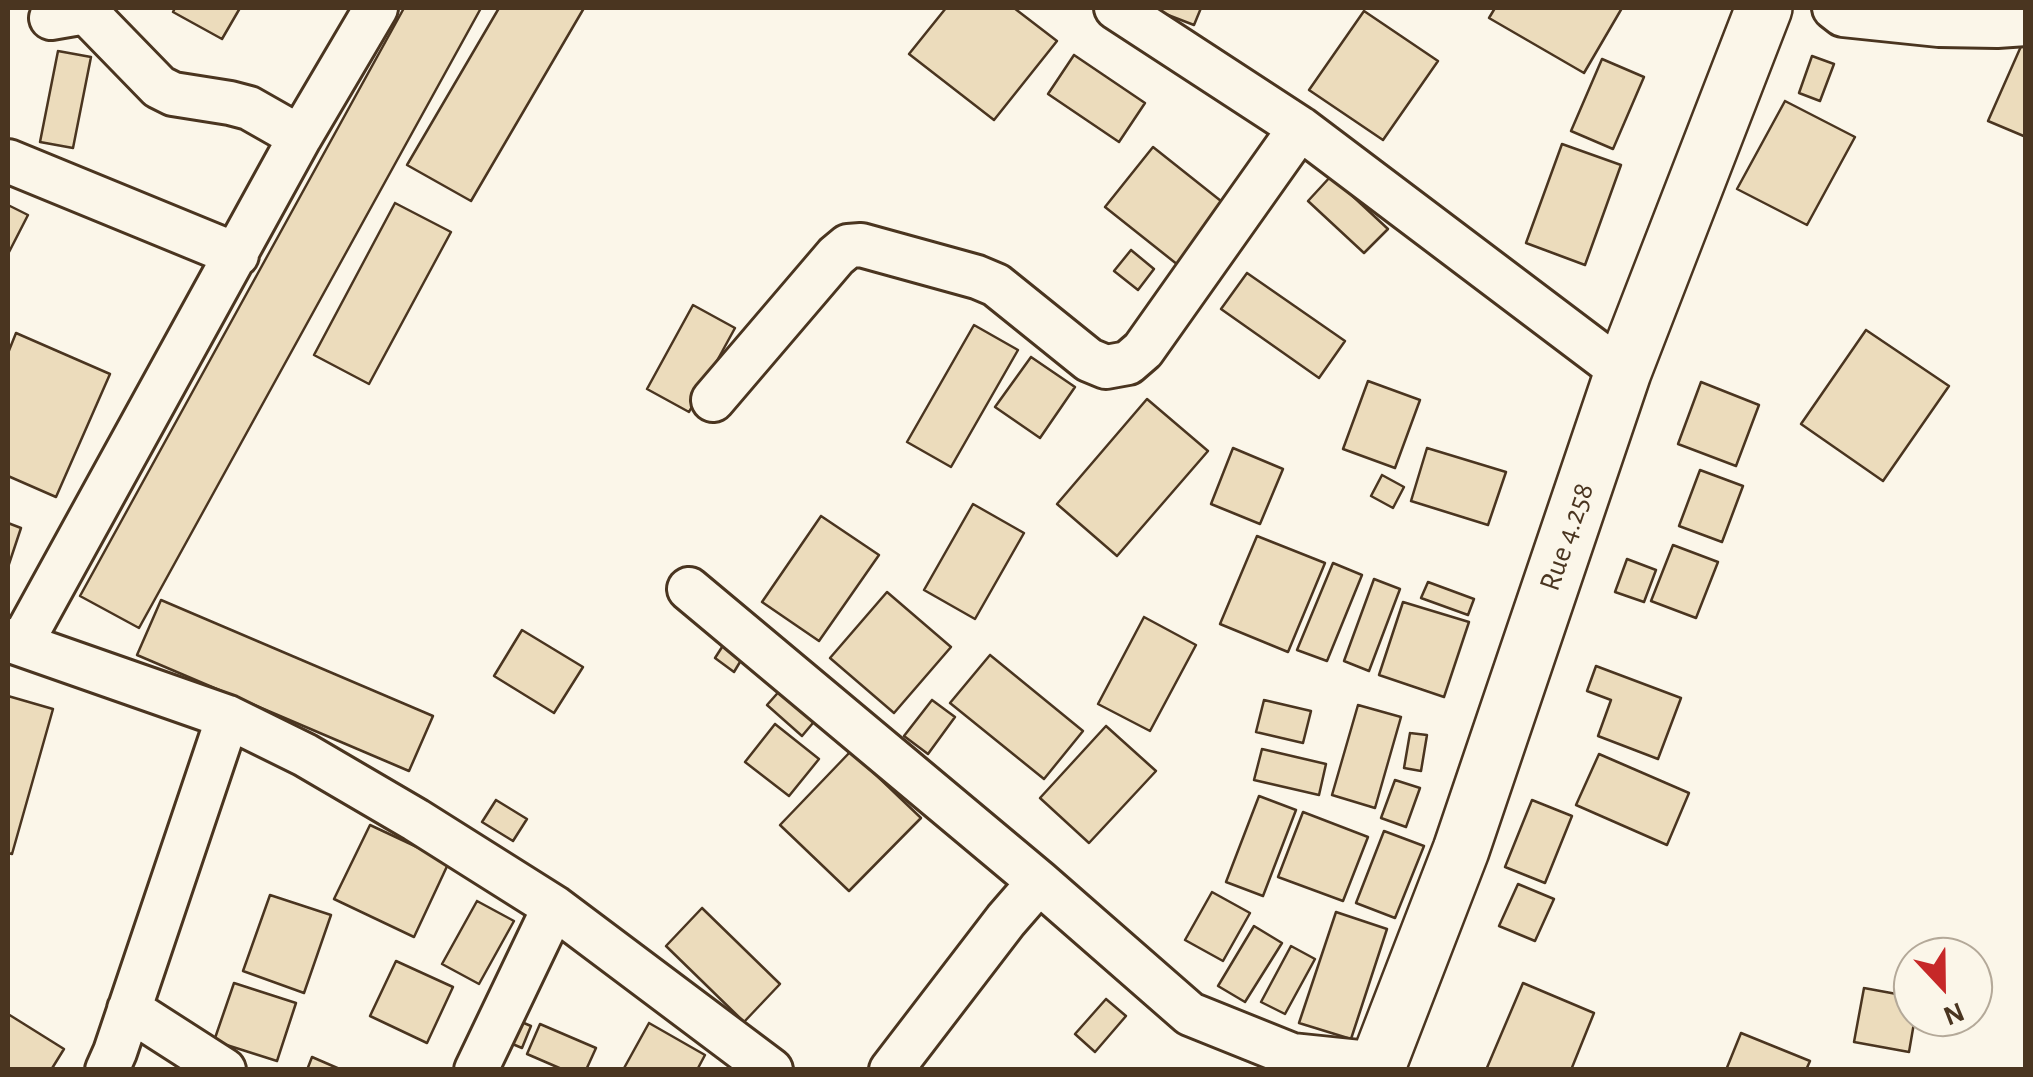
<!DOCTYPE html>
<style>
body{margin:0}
#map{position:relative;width:2033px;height:1077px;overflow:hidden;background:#fbf6e9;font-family:"Alegreya Sans",sans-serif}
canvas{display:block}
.frame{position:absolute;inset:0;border:10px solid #4a3520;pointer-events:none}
.north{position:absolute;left:1893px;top:937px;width:100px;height:100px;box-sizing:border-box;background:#fbf6e9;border:2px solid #b4a999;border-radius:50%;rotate:158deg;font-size:28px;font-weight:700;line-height:40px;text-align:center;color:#4a3520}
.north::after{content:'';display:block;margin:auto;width:35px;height:45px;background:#c62828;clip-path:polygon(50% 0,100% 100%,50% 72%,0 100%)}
</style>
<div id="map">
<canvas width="2033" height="1077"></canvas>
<div class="frame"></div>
<div class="north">N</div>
</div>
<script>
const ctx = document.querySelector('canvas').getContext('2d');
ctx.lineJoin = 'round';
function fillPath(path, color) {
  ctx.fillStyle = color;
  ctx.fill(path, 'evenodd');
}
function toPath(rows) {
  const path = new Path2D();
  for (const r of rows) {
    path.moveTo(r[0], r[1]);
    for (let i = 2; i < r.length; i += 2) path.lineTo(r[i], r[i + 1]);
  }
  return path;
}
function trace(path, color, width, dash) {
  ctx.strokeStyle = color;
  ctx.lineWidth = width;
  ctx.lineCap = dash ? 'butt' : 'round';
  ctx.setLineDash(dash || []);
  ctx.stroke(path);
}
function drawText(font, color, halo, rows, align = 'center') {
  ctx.font = font + ' "Alegreya Sans",sans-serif';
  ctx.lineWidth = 8;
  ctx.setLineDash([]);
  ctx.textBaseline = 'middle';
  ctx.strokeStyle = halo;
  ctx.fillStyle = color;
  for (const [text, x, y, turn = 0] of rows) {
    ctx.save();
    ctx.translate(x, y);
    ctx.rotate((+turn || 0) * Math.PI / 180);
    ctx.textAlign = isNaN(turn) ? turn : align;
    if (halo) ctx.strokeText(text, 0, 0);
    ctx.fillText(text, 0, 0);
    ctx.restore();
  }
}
const building = toPath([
 [175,8,240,8,222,39,173,12,175,8],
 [404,8,481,8,139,628,80,596,404,8],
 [499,8,584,8,471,201,407,165,499,8],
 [946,8,1014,8,1057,41,994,120,909,54,946,8],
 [1156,8,1201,8,1194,25,1155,10,1156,8],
 [1495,8,1622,8,1584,73,1489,18,1495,8],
 [1364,11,1438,61,1383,140,1309,90,1364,11],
 [2026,35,2026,137,1988,121,2026,35],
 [58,51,91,57,73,148,40,142,58,51],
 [1074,55,1145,103,1119,142,1048,94,1074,55],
 [1812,56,1834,64,1820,101,1799,93,1812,56],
 [1602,59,1644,77,1613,149,1571,131,1602,59],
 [1785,101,1855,137,1807,225,1737,189,1785,101],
 [1562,144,1621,165,1585,265,1526,243,1562,144],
 [1153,147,1226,205,1178,265,1105,207,1153,147],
 [1331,176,1388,229,1364,253,1308,201,1331,176],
 [395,203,451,232,369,384,314,355,395,203],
 [8,205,28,215,8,254,8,205],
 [1131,250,1154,269,1138,290,1114,271,1131,250],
 [1247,273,1345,341,1319,378,1221,309,1247,273],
 [693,305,735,328,689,412,647,389,693,305],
 [974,325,1018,350,951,467,907,442,974,325],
 [1866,330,1949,386,1883,481,1801,424,1866,330],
 [16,333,110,374,56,497,8,476,8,353,16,333],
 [1031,357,1075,387,1040,438,995,407,1031,357],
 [1368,381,1420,400,1395,468,1343,449,1368,381],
 [1701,382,1759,405,1736,466,1678,444,1701,382],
 [1147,399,1208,451,1117,556,1057,504,1147,399],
 [1233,448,1283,469,1260,524,1211,504,1233,448],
 [1427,448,1506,472,1488,525,1411,501,1427,448],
 [1700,470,1743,486,1722,542,1679,526,1700,470],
 [1382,475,1404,487,1393,508,1371,496,1382,475],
 [973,504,1024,533,975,619,924,590,973,504],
 [821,516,879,555,819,641,762,602,821,516],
 [8,523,21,528,8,567,8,523],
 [1257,536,1325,563,1288,652,1220,624,1257,536],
 [1673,545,1718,562,1696,618,1651,601,1673,545],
 [1627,559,1656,570,1644,602,1615,592,1627,559],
 [1333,563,1362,575,1327,661,1297,650,1333,563],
 [1374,579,1400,589,1369,671,1344,661,1374,579],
 [1428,582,1474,599,1468,615,1421,598,1428,582],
 [887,592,951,647,894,713,830,658,887,592],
 [161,600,433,716,409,771,137,655,161,600],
 [1403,602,1469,622,1444,697,1379,675,1403,602],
 [1144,617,1196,645,1150,731,1098,704,1144,617],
 [522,630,583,667,554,713,494,676,522,630],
 [724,644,743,657,734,672,715,658,724,644],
 [990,655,1083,731,1044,779,950,703,990,655],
 [1596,666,1681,698,1658,759,1598,736,1611,700,1587,691,1596,666],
 [783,687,818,717,802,736,767,705,783,687],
 [8,696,53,709,12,854,8,853,8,696],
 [932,700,955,717,928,754,904,736,932,700],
 [1264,700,1311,711,1303,743,1256,732,1264,700],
 [1358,705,1401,717,1375,808,1332,795,1358,705],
 [775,724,819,759,789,796,745,762,775,724],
 [1106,726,1156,771,1089,843,1040,798,1106,726],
 [1410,733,1427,735,1421,771,1404,768,1410,733],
 [1262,749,1326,764,1319,795,1254,780,1262,749],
 [851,751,921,818,849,891,780,825,851,751],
 [1599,754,1689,793,1667,845,1576,805,1599,754],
 [1395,780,1420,788,1406,827,1381,818,1395,780],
 [1259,796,1296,810,1263,896,1226,882,1259,796],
 [496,800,527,819,513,841,482,822,496,800],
 [1532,800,1572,816,1545,883,1505,867,1532,800],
 [1303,812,1368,837,1343,901,1278,877,1303,812],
 [370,825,449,862,414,937,334,899,370,825],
 [1384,831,1424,846,1395,918,1356,903,1384,831],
 [1518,884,1554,899,1535,941,1499,926,1518,884],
 [1212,892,1250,913,1223,961,1185,940,1212,892],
 [270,895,331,915,304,993,243,971,270,895],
 [477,901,514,921,479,984,442,964,477,901],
 [702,908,780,984,744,1022,666,946,702,908],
 [1336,912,1387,929,1351,1039,1299,1023,1336,912],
 [1254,926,1282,943,1245,1002,1218,986,1254,926],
 [1291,946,1315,959,1285,1014,1261,1002,1291,946],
 [396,961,453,987,427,1043,370,1016,396,961],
 [234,983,296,1003,277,1061,214,1041,234,983],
 [1523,983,1594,1013,1571,1070,1486,1070,1523,983],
 [1864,988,1913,997,1913,1017,1915,1017,1909,1052,1854,1042,1864,988],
 [1106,999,1126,1016,1095,1052,1075,1034,1106,999],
 [8,1014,64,1049,51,1070,8,1070,8,1014],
 [512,1018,531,1026,522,1048,503,1040,512,1018],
 [649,1023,705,1055,697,1070,623,1070,649,1023],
 [540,1024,596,1048,586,1070,564,1070,527,1054,540,1024],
 [1741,1033,1810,1061,1806,1070,1726,1070,1741,1033],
 [312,1057,342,1070,307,1070,312,1057]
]);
const minor = toPath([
 [1116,8,1300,128,1623,372],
 [1834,8,1843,15,1939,25,1997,26,2026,24],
 [51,18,80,13,89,15,159,87,173,94,230,103,249,108,300,137],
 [8,161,237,255],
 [713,400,836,256,848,246,861,245,977,277,996,285,1089,360,1106,367,1128,363,1143,350,1300,128],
 [689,589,1039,882,1190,1014,1292,1055,1379,1064],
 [8,640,228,717,305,755,416,820,554,907,771,1070],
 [21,644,300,137,376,8],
 [129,1009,224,1070],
 [107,1070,115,1052,228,717],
 [476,1070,554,907],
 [891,1070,1006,920,1039,882]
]);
const highway = toPath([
 [1376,1070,1461,850,1623,372,1764,8]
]);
const streetNames = [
 ["Rue 4.258",1567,537,-71]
];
fillPath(building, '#ecdcbc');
trace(building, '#4a3520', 2.5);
trace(minor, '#4a3520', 48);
trace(highway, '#4a3520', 60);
trace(minor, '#fbf6e9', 42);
trace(highway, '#fbf6e9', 55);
drawText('30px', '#4a3520', '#fbf6e9', streetNames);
</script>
